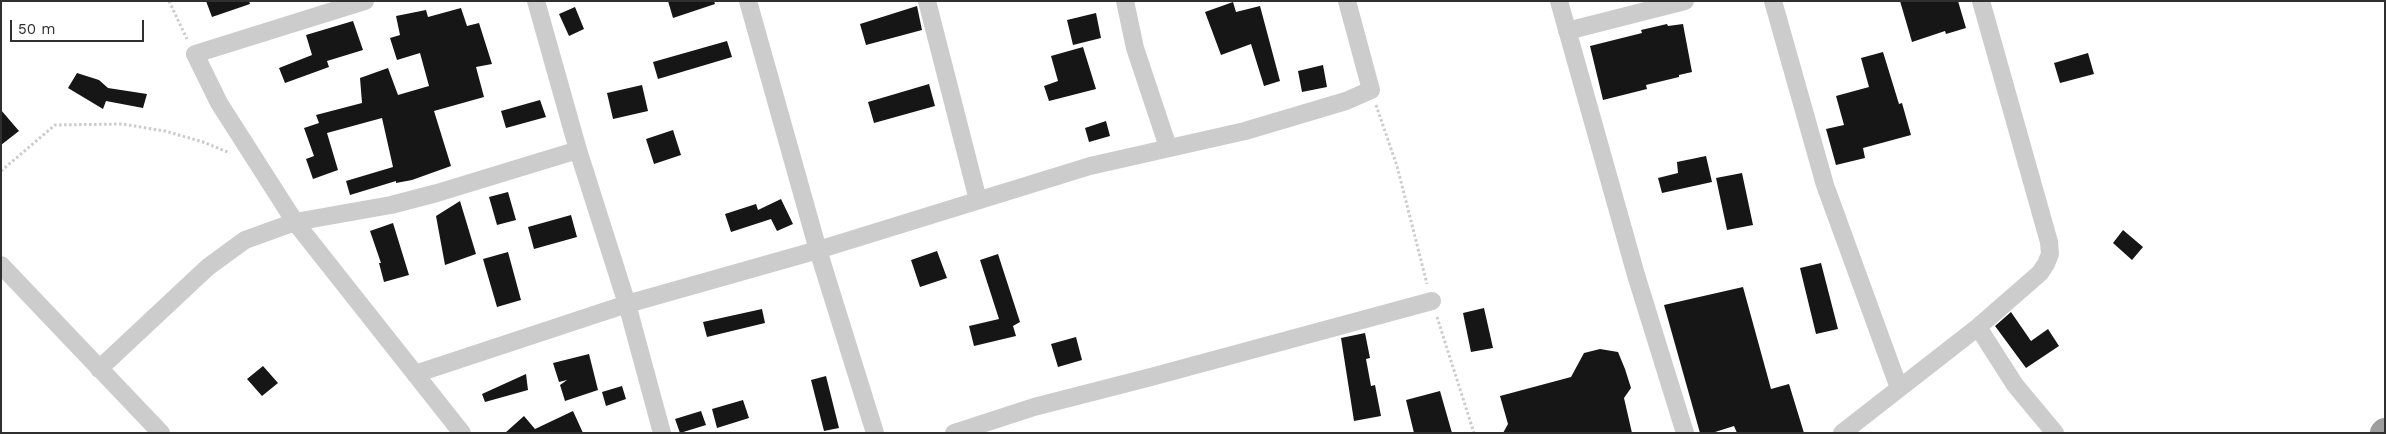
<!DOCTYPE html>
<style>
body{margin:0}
#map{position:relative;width:2386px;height:434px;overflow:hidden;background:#fff;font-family:"Work Sans",sans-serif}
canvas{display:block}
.frame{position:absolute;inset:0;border:2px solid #2f2f2f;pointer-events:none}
.scale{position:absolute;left:10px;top:20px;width:134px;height:22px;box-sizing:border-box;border:2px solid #2f2f2f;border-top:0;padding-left:6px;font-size:15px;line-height:18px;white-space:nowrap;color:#2f2f2f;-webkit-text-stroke:4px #fff;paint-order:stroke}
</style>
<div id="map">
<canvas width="2386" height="434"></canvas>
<div class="frame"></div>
<div class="scale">50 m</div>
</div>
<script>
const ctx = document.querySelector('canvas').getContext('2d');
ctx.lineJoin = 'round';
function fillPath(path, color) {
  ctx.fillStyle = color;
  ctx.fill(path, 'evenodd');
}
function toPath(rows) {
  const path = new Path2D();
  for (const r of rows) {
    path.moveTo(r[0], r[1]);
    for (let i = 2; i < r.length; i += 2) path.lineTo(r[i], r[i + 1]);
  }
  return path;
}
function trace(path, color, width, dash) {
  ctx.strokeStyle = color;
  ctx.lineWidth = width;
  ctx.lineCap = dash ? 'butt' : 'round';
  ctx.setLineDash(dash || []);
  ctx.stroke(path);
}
const building = toPath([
 [206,1,249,1,250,4,212,17],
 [668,1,714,1,715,4,673,18],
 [1900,1,1958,1,1966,28,1946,34,1945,31,1912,42],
 [1233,2,1236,12,1260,6,1280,81,1264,86,1251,44,1221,55,1205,12],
 [917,6,922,30,866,45,860,24],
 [575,7,584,29,569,36,559,14],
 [461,8,467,26,479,23,492,64,476,67,484,97,434,111,451,166,412,180,396,183,396,181,350,195,346,181,393,167,382,118,327,133,338,170,313,179,306,159,314,156,304,128,319,123,316,115,362,103,360,78,388,68,398,95,429,86,420,53,397,60,390,38,400,35,396,16,426,10,428,17],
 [1096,13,1101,38,1073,45,1067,20],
 [353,21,363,50,327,61,329,67,285,83,279,68,312,55,306,35],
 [1667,24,1668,26,1683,24,1692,72,1679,75,1679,77,1646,85,1647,89,1603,100,1590,46,1642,33,1641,30],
 [727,41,732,57,658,79,653,62],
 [1083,47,1096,89,1049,101,1044,86,1058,81,1051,56],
 [1883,52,1899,104,1902,103,1911,135,1863,148,1865,158,1836,165,1826,129,1844,125,1836,96,1869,87,1861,58],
 [2088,53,2094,74,2060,83,2054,63],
 [1323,65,1327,87,1302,92,1298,71],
 [77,73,99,80,108,88,147,94,143,108,106,101,103,109,68,88],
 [929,84,935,106,874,123,868,102],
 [642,85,648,111,613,119,607,93],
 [540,100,546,117,506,128,501,111],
 [1,110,19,131,1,145],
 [1106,121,1110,136,1089,142,1085,128],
 [673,130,681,155,654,164,646,139],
 [1706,156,1712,182,1662,193,1658,178,1678,173,1677,162],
 [1742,173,1753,225,1727,230,1716,178],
 [508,192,516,220,497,225,489,197],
 [781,199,793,224,777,231,771,219,731,232,725,214,756,204,758,210],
 [460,201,476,254,445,265,436,216],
 [571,215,577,237,534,249,528,227],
 [393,223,409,275,384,282,379,263,381,263,370,231],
 [2123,230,2143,247,2132,260,2113,243],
 [937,251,947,278,920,287,911,260],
 [508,252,521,300,497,307,483,259],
 [998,254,1020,322,1013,326,1016,336,974,346,969,326,999,319,980,260],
 [1821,263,1838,329,1816,334,1800,268],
 [1743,287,1771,389,1789,384,1804,433,1737,433,1734,426,1712,433,1700,433,1664,305],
 [1484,308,1493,348,1471,352,1463,313],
 [762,309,765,323,707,337,703,322],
 [2011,312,2031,341,2048,329,2059,346,2026,368,1995,326],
 [1365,333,1370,358,1366,359,1371,386,1375,385,1381,416,1354,421,1341,338],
 [1076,337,1082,360,1058,367,1051,344],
 [1600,349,1618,352,1625,369,1631,388,1624,398,1632,433,1503,433,1508,424,1500,396,1571,377,1584,353],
 [589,354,598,390,565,401,560,385,567,380,559,382,553,363],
 [263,366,278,383,262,396,247,379],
 [526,374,528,390,485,402,482,394],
 [826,376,839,428,824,431,811,380],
 [622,386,626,399,606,406,602,392],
 [1440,391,1452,433,1414,433,1406,400],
 [743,400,749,418,717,428,712,409],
 [573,411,583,433,505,433,524,416,535,429],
 [701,411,706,425,680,433,675,419]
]);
const path = toPath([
 [169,1,187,39],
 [1376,105,1397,166,1427,284],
 [1,171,55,125,122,124,165,131,203,142,230,153],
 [1437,317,1474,433]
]);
const minor = toPath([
 [365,1,195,54,219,103,295,222,462,433],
 [536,1,578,150,627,304,662,433],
 [748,1,818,250,875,433],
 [927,1,978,200],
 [1125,1,1135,48,1168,147],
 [1559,1,1636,275,1685,433],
 [1773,1,1825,185,1899,388],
 [1567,31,1685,1],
 [1,265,161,433],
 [1978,327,2015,385,2055,433],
 [99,369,208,267,245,240,295,222,391,205,437,193,578,150],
 [415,374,627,304,818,250,1090,166,1245,131,1346,101,1371,90,1347,1],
 [954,433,1034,407,1151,377,1432,301],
 [1842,433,1978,327,2040,273,2046,264,2050,254,2049,242,1981,1]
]);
const trunk = toPath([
 [2384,433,2385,432]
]);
fillPath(building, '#161616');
trace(path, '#ccc', 3, [2.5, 2.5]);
trace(minor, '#ccc', 18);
trace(trunk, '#9e9e9e', 28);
</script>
